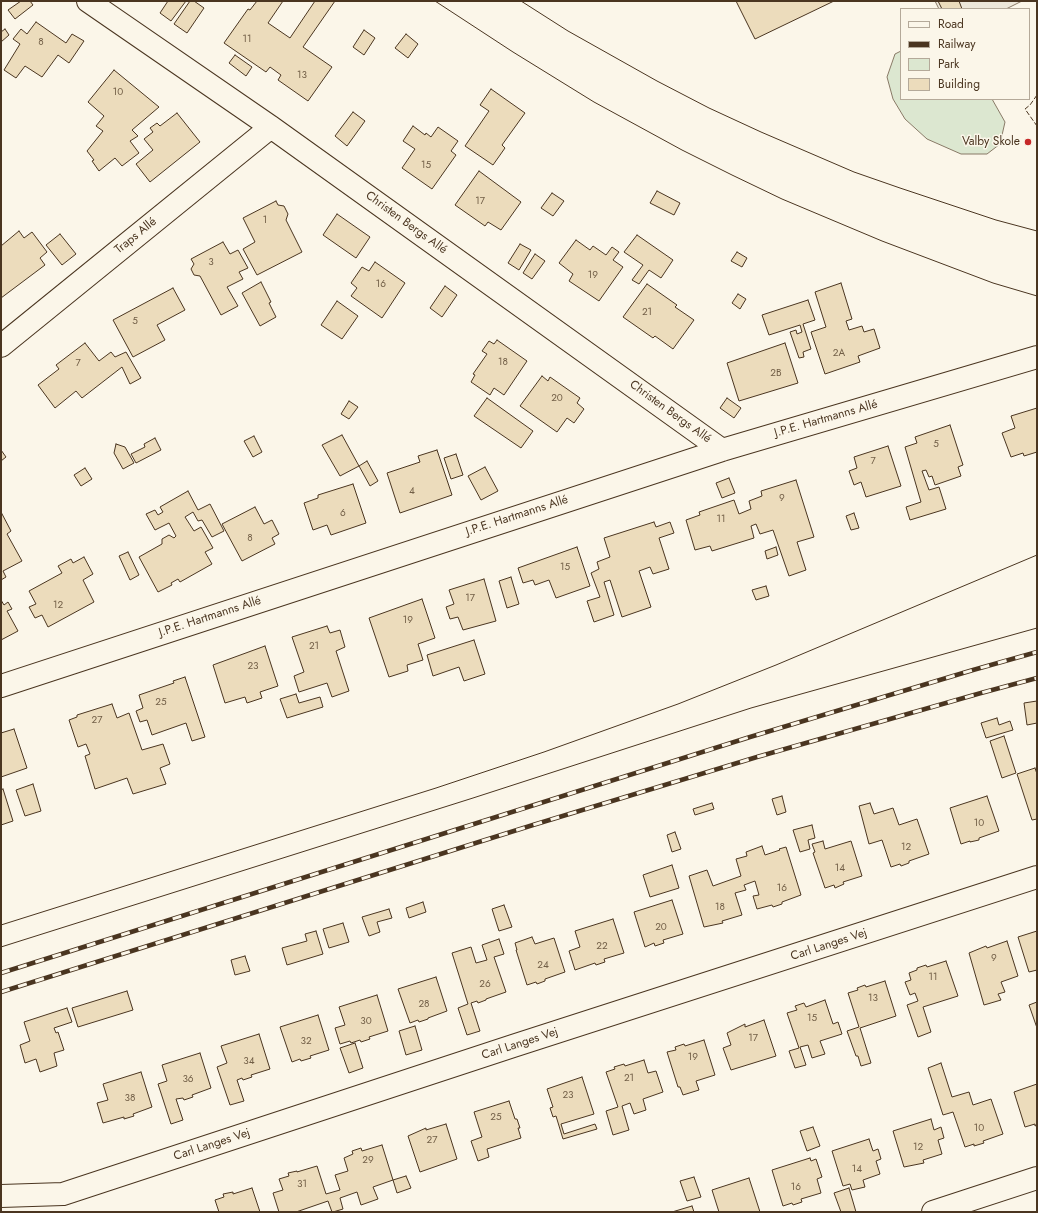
<!DOCTYPE html>
<meta charset="utf-8">
<style>
body{margin:0}
#map{position:relative;width:1038px;height:1213px;overflow:hidden;background:#fbf6e9;font-family:Jost,sans-serif}
canvas{display:block}
.frame{position:absolute;inset:0;border:2px solid #4a3520;pointer-events:none}
.legend{position:absolute;left:900px;top:8px;width:130px;height:92px;box-sizing:border-box;background:#fbf6e9;border:1px solid #b4a999;margin:0;padding:5px 7px;list-style:none;font-size:12px;color:#4a3520}
.legend li{display:flex;align-items:center;gap:8px;height:20px}
.legend b{width:20px;border:1px solid #b4a999}
</style>
<div id="map">
<canvas width="1038" height="1213"></canvas>
<div class="frame"></div>
<ul class="legend">
<li><b style="height:5px;background:#fbf6e9"></b>Road</li>
<li><b style="height:5px;background:#4a3520"></b>Railway</li>
<li><b style="height:11px;background:#dce7d0"></b>Park</li>
<li><b style="height:11px;background:#ecdcbc"></b>Building</li>
</ul>
</div>
<script>
const ctx = document.querySelector('canvas').getContext('2d');
ctx.lineJoin = 'round';
function fillPath(path, color) {
  ctx.fillStyle = color;
  ctx.fill(path, 'evenodd');
}
function toPath(rows) {
  const path = new Path2D();
  for (const r of rows) {
    path.moveTo(r[0], r[1]);
    for (let i = 2; i < r.length; i += 2) path.lineTo(r[i], r[i + 1]);
  }
  return path;
}
function trace(path, color, width, dash) {
  ctx.strokeStyle = color;
  ctx.lineWidth = width;
  ctx.lineCap = dash ? 'butt' : 'round';
  ctx.setLineDash(dash || []);
  ctx.stroke(path);
}
function drawText(font, color, halo, rows, align = 'center') {
  ctx.font = font + ' Jost,sans-serif';
  ctx.lineWidth = 3;
  ctx.setLineDash([]);
  ctx.textBaseline = 'middle';
  ctx.strokeStyle = halo;
  ctx.fillStyle = color;
  for (const [text, x, y, turn = 0] of rows) {
    ctx.save();
    ctx.translate(x, y);
    ctx.rotate((+turn || 0) * Math.PI / 180);
    ctx.textAlign = isNaN(turn) ? turn : align;
    if (halo) ctx.strokeText(text, 0, 0);
    ctx.fillText(text, 0, 0);
    ctx.restore();
  }
}
const green = toPath([
 [901,51,901,99,992,99,1005,122,1000,144,987,154,961,154,927,139,905,119,893,99,887,77,895,54,901,51]
]);
const parking = toPath([
 [935,1,1022,1,1006,9,939,9,935,1]
]);
const building = toPath([
 [21,1,30,1,33,5,15,19,8,10,21,1],
 [168,1,186,1,171,21,160,13,168,1],
 [190,1,194,1,204,8,187,33,174,24,190,1],
 [257,1,283,1,268,23,290,38,315,1,335,1,303,47,332,67,308,101,278,80,281,75,270,67,266,72,224,43,248,9,250,10,257,1],
 [736,1,834,1,755,39,736,1],
 [938,1,959,1,962,9,942,9,938,1],
 [36,22,66,43,72,34,84,41,69,63,58,55,42,77,25,66,16,78,4,70,20,44,13,39,21,29,27,34,36,22],
 [5,29,9,35,1,42,1,32,5,29],
 [364,30,375,38,364,55,353,47,364,30],
 [406,34,418,44,408,58,395,48,406,34],
 [235,55,252,67,246,76,229,63,235,55],
 [114,70,159,107,132,130,138,136,130,141,139,153,122,166,115,158,99,171,92,161,94,160,87,151,103,131,96,126,104,116,88,102,114,70],
 [491,89,525,113,502,145,505,148,493,165,465,146,489,111,480,105,491,89],
 [353,112,365,121,347,146,335,136,353,112],
 [177,113,200,142,150,182,136,164,153,150,144,139,153,132,150,128,157,123,160,126,177,113],
 [413,126,425,135,426,133,431,137,438,127,458,141,451,151,456,155,432,189,402,168,415,149,403,141,413,126],
 [479,171,521,202,501,230,488,222,485,226,455,205,479,171],
 [657,191,680,203,674,215,650,203,657,191],
 [552,193,564,201,553,216,541,208,552,193],
 [276,201,278,205,284,206,288,214,286,220,302,252,257,275,243,249,255,242,243,218,276,201],
 [337,214,370,237,356,258,323,235,337,214],
 [19,231,24,238,32,232,47,252,40,258,45,265,1,298,1,246,19,231],
 [60,234,76,254,62,265,46,245,60,234],
 [637,235,673,260,661,278,649,270,639,284,632,280,643,265,624,252,637,235],
 [576,240,590,250,593,246,606,255,612,247,619,252,613,260,623,267,599,301,569,281,573,274,559,263,576,240],
 [223,242,230,254,238,250,248,268,239,272,243,279,227,287,238,306,221,315,200,276,194,275,191,269,194,264,191,259,223,242],
 [520,244,531,250,519,270,508,263,520,244],
 [737,252,747,258,742,267,731,261,737,252],
 [535,254,545,261,532,279,523,273,535,254],
 [375,262,405,283,382,318,351,296,357,288,351,283,362,267,369,271,375,262],
 [261,282,271,302,269,303,276,317,260,326,242,293,261,282],
 [841,283,852,319,846,321,849,330,862,326,864,332,874,329,880,348,858,356,860,362,825,374,811,332,826,327,815,292,841,283],
 [647,284,677,305,675,307,694,320,673,349,655,336,653,338,623,317,647,284],
 [445,286,457,295,442,317,430,308,445,286],
 [173,288,185,310,157,325,165,340,133,357,113,320,173,288],
 [738,294,746,299,740,309,732,303,738,294],
 [808,300,815,320,803,324,811,349,803,352,804,357,799,358,790,332,796,330,797,334,802,332,800,325,769,335,762,315,808,300],
 [337,301,358,316,342,339,321,325,337,301],
 [497,340,527,361,504,395,494,388,490,395,471,382,475,375,473,374,487,354,482,351,489,341,494,344,497,340],
 [85,343,99,361,111,352,115,357,126,352,141,378,130,384,122,367,82,398,76,391,55,408,38,385,59,369,56,365,85,343],
 [785,343,798,383,739,401,727,363,785,343],
 [542,376,548,381,550,377,580,398,577,403,584,409,574,423,567,418,557,432,520,406,542,376],
 [487,398,533,431,521,448,474,416,487,398],
 [727,398,741,408,734,418,720,408,727,398],
 [349,401,358,407,349,419,341,414,349,401],
 [1037,408,1037,452,1024,456,1023,453,1011,457,1002,433,1015,428,1011,416,1037,408],
 [950,425,963,465,958,467,961,476,935,485,932,476,929,477,926,470,922,471,929,490,939,487,946,509,910,520,906,507,921,502,905,447,917,443,915,437,950,425],
 [342,435,359,466,340,476,322,445,342,435],
 [254,436,262,452,253,457,244,441,254,436],
 [155,438,161,450,136,463,131,454,145,447,144,444,155,438],
 [116,444,125,447,134,463,123,469,114,453,116,444],
 [888,446,901,486,866,497,861,482,854,485,849,471,857,468,854,457,888,446],
 [1,450,6,457,1,461,1,450],
 [437,450,452,495,400,513,387,473,420,462,418,456,437,450],
 [456,454,463,475,451,479,444,458,456,454],
 [367,461,378,481,370,486,359,466,367,461],
 [485,467,498,491,481,500,468,476,485,467],
 [85,468,92,479,81,486,74,475,85,468],
 [729,478,735,493,722,498,716,483,729,478],
 [796,480,814,537,797,542,806,570,789,576,773,530,760,534,756,524,751,526,754,538,712,551,710,546,695,550,686,520,700,515,699,512,734,500,739,514,751,509,749,501,762,496,761,491,796,480],
 [353,484,366,523,331,535,327,525,313,530,304,503,318,498,318,495,353,484],
 [188,491,198,510,210,504,224,531,212,537,202,520,198,521,193,512,185,517,194,531,201,527,213,548,205,552,212,564,180,582,178,579,171,583,172,585,158,592,139,557,162,544,162,539,169,535,174,538,176,536,169,523,155,530,146,514,155,510,158,515,163,512,160,507,188,491],
 [255,507,264,524,272,520,279,534,272,538,275,544,242,561,222,524,255,507],
 [1,512,11,531,7,534,22,561,3,571,6,577,1,580,1,512],
 [854,513,859,528,851,530,846,516,854,513],
 [654,522,656,527,670,522,674,533,659,538,669,569,653,574,650,567,639,571,651,607,622,617,610,580,604,582,614,615,594,622,587,601,600,597,591,573,599,569,597,562,610,557,604,538,654,522],
 [577,547,590,586,556,598,549,580,535,585,533,580,523,583,518,568,577,547],
 [776,547,778,555,767,559,765,551,776,547],
 [128,552,139,575,130,580,119,556,128,552],
 [84,557,93,574,83,580,94,602,48,627,42,615,35,618,29,607,36,604,29,591,62,573,58,566,71,559,73,563,84,557],
 [511,577,519,604,507,608,499,581,511,577],
 [484,579,496,621,463,630,458,617,450,619,446,607,454,604,449,590,484,579],
 [766,586,769,596,756,600,752,590,766,586],
 [422,599,435,638,418,644,423,660,407,665,408,671,389,677,369,618,422,599],
 [1,600,4,605,8,602,12,609,7,611,18,631,1,640,1,600],
 [327,626,330,633,340,630,345,647,336,651,349,691,332,697,327,683,299,692,294,676,304,672,292,637,327,626],
 [474,640,485,674,464,681,459,667,433,676,427,655,474,640],
 [265,646,278,686,260,692,262,698,247,703,245,697,225,703,213,665,265,646],
 [185,677,205,737,192,741,186,723,152,735,147,720,140,722,136,711,143,708,139,695,174,683,173,681,185,677],
 [296,694,299,703,320,697,323,707,287,718,280,699,296,694],
 [1037,701,1037,723,1027,725,1024,703,1037,701],
 [112,704,117,718,129,713,142,750,163,744,170,764,160,768,166,784,133,794,127,778,95,789,85,756,90,754,86,744,78,747,69,720,77,717,77,715,112,704],
 [997,718,999,725,1010,721,1013,730,986,738,981,723,997,718],
 [14,729,27,768,1,777,1,733,14,729],
 [1004,736,1016,773,1002,778,990,741,1004,736],
 [1035,768,1037,774,1037,819,1032,820,1017,774,1035,768],
 [33,784,41,811,25,816,16,790,33,784],
 [3,789,13,821,1,825,1,790,3,789],
 [782,796,786,812,777,815,772,799,782,796],
 [987,796,999,831,979,838,979,840,970,842,970,841,961,844,950,808,987,796],
 [712,803,714,809,695,815,693,809,712,803],
 [870,803,874,814,893,808,899,825,917,819,929,854,909,861,909,863,901,866,900,864,891,867,882,840,869,844,859,806,870,803],
 [812,825,815,838,808,840,810,849,800,852,793,830,812,825],
 [675,832,681,849,672,852,667,835,675,832],
 [823,841,825,849,851,841,862,876,843,882,844,884,835,888,834,885,825,888,813,853,815,852,812,844,823,841],
 [762,846,765,855,780,850,779,849,786,847,801,895,782,902,782,904,773,907,772,905,757,909,753,896,759,895,755,881,744,885,746,890,735,893,742,915,722,921,723,923,704,927,689,876,707,870,713,886,741,876,736,859,747,856,746,852,762,846],
 [672,865,679,888,650,897,643,875,672,865],
 [672,900,683,934,663,940,664,943,655,946,654,943,645,947,634,912,672,900],
 [423,902,426,912,409,918,406,908,423,902],
 [504,905,512,927,499,931,492,909,504,905],
 [389,909,392,918,377,922,380,932,369,936,362,917,389,909],
 [613,919,624,953,604,959,605,962,596,965,595,963,575,970,569,951,580,947,575,931,613,919],
 [343,923,349,942,329,948,323,929,343,923],
 [316,931,323,954,287,965,282,948,307,941,305,934,316,931],
 [1037,931,1037,970,1029,972,1018,937,1037,931],
 [532,937,535,944,554,938,565,972,545,979,545,981,537,984,536,982,527,985,516,950,517,950,515,943,532,937],
 [499,939,504,954,494,957,506,992,486,999,486,1000,478,1003,477,1001,471,1003,480,1031,467,1035,458,1008,468,1004,452,953,471,947,476,963,487,960,482,945,499,939],
 [1007,941,1018,976,1001,982,1005,992,998,994,1001,1000,984,1005,969,953,986,946,987,948,1007,941],
 [245,956,250,971,235,975,231,960,245,956],
 [946,961,958,996,923,1007,931,1032,918,1037,907,1005,918,1001,915,993,910,995,905,982,911,980,909,973,917,970,917,968,926,965,927,967,946,961],
 [436,977,447,1011,428,1018,428,1019,419,1022,418,1020,410,1023,398,989,436,977],
 [885,981,896,1016,860,1028,871,1063,861,1066,858,1056,856,1056,847,1031,859,1027,848,993,858,990,857,988,865,985,866,987,885,981],
 [127,991,133,1010,78,1027,72,1008,127,991],
 [377,995,388,1031,369,1037,370,1039,361,1042,360,1040,351,1043,350,1041,340,1044,335,1028,345,1025,339,1007,377,995],
 [825,1000,833,1024,838,1022,842,1034,820,1041,825,1054,812,1058,808,1045,800,1047,806,1065,795,1068,789,1051,799,1048,787,1013,797,1010,795,1006,804,1003,806,1007,825,1000],
 [1037,1002,1037,1028,1029,1005,1037,1002],
 [67,1008,72,1022,54,1028,56,1033,58,1032,64,1050,54,1053,57,1066,40,1072,36,1059,25,1063,20,1045,30,1041,24,1022,67,1008],
 [318,1015,329,1050,310,1056,311,1058,301,1061,300,1059,292,1062,280,1027,318,1015],
 [764,1020,776,1056,731,1070,723,1048,731,1045,727,1033,745,1024,745,1027,764,1020],
 [415,1026,422,1050,406,1055,399,1031,415,1026],
 [259,1034,270,1069,251,1075,252,1077,243,1080,242,1078,237,1080,244,1101,230,1105,217,1067,227,1063,221,1046,259,1034],
 [704,1040,715,1075,696,1081,699,1090,683,1095,680,1087,678,1087,667,1052,676,1050,675,1047,684,1044,685,1046,704,1040],
 [355,1043,363,1068,349,1073,340,1048,355,1043],
 [200,1053,211,1088,192,1095,193,1097,184,1100,183,1098,176,1099,183,1120,171,1124,158,1084,167,1081,162,1065,200,1053],
 [644,1060,648,1073,656,1071,663,1092,643,1099,646,1110,634,1114,630,1103,622,1106,629,1130,613,1135,606,1111,618,1107,606,1072,615,1069,614,1067,624,1064,625,1066,644,1060],
 [941,1063,952,1097,969,1092,973,1105,991,1099,1003,1134,983,1141,984,1143,974,1146,974,1144,965,1147,953,1112,943,1115,928,1068,941,1063],
 [141,1072,152,1107,133,1114,134,1116,124,1119,124,1117,103,1123,97,1103,108,1100,103,1084,141,1072],
 [582,1077,594,1114,561,1124,564,1134,595,1124,597,1129,563,1139,556,1116,553,1117,550,1108,553,1107,547,1089,582,1077],
 [1037,1084,1037,1125,1035,1126,1035,1124,1025,1127,1014,1092,1037,1084],
 [509,1101,515,1119,517,1119,520,1128,518,1128,521,1138,487,1149,489,1157,478,1161,471,1141,482,1137,474,1112,509,1101],
 [931,1119,934,1130,941,1127,944,1138,938,1140,942,1154,923,1160,924,1163,904,1167,893,1131,931,1119],
 [446,1124,457,1159,420,1172,408,1136,426,1128,426,1130,446,1124],
 [813,1127,820,1146,807,1151,800,1131,813,1127],
 [869,1139,873,1151,878,1149,881,1159,876,1161,880,1174,863,1180,865,1187,852,1190,850,1184,843,1186,832,1151,869,1139],
 [382,1145,393,1180,373,1187,378,1199,361,1205,357,1192,340,1198,343,1209,333,1212,332,1212,328,1201,296,1212,279,1212,273,1193,283,1190,279,1179,289,1176,288,1173,297,1171,297,1172,317,1166,326,1194,340,1190,335,1175,348,1171,344,1158,353,1154,352,1151,361,1148,362,1151,382,1145],
 [810,1158,811,1161,816,1159,822,1177,817,1179,821,1193,801,1199,802,1202,793,1205,792,1203,783,1206,772,1170,810,1158],
 [406,1176,411,1188,397,1193,393,1180,406,1176],
 [694,1177,701,1197,687,1201,680,1181,694,1177],
 [749,1178,760,1212,719,1212,712,1190,749,1178],
 [252,1188,260,1212,219,1212,215,1200,224,1197,223,1194,233,1192,233,1194,252,1188],
 [849,1188,856,1212,841,1212,834,1193,849,1188],
 [692,1206,694,1212,672,1212,692,1206]
]);
const minor = toPath([
 [88,1,271,127,722,450],
 [1,346,271,127],
 [1,686,722,450,1037,357],
 [1,1196,63,1194,513,1046,1037,877],
 [933,1212,1037,1178]
]);
const tram = toPath([
 [435,1,513,52,594,102,682,150,732,175,782,199,882,241,993,283,1037,296],
 [521,1,568,31,657,81,709,108,761,132,854,172,900,188,996,220,1037,231],
 [1,925,436,788,544,752,678,704,776,665,1037,555],
 [1,947,473,798,751,708,1037,628]
]);
const rail = toPath([
 [1,973,750,737,973,670,1037,652],
 [1,992,533,825,757,757,981,693,1037,678]
]);
const fence = toPath([
 [1037,95,1030,105,1025,109,1037,126]
]);
const markers = [
 [1028,142,4,"#c62828"]
];
const numberNames = [
 ["11",247,40],
 ["8",41,43],
 ["13",302,76],
 ["10",118,93],
 ["15",426,166],
 ["17",480,202],
 ["1",265,221],
 ["3",211,263],
 ["19",593,276],
 ["16",381,285],
 ["21",647,313],
 ["5",135,322],
 ["2A",839,354],
 ["18",503,363],
 ["7",78,364],
 ["2B",776,374],
 ["20",557,399],
 ["5",936,445],
 ["7",873,462],
 ["4",412,492],
 ["9",782,499],
 ["6",343,514],
 ["11",721,520],
 ["8",250,539],
 ["15",565,568],
 ["17",470,599],
 ["12",58,606],
 ["19",408,621],
 ["21",314,647],
 ["23",253,667],
 ["25",161,703],
 ["27",97,721],
 ["10",979,824],
 ["12",906,848],
 ["14",840,869],
 ["16",782,889],
 ["18",720,908],
 ["20",661,928],
 ["22",602,947],
 ["9",994,959],
 ["24",543,966],
 ["11",933,978],
 ["26",485,985],
 ["13",873,999],
 ["28",424,1005],
 ["15",812,1019],
 ["30",366,1022],
 ["17",753,1039],
 ["32",306,1042],
 ["19",693,1058],
 ["34",249,1062],
 ["21",629,1079],
 ["36",188,1080],
 ["23",568,1096],
 ["38",130,1099],
 ["25",496,1118],
 ["10",979,1129],
 ["27",432,1141],
 ["12",918,1148],
 ["29",368,1161],
 ["14",857,1170],
 ["31",302,1185],
 ["16",796,1188]
];
const poiNames = [
 ["Valby Skole",1020,142]
];
const streetNames = [
 ["Christen Bergs Allé",406,223,36],
 ["Traps Allé",136,236,-39],
 ["Christen Bergs Allé",670,412,36],
 ["J.P.E. Hartmanns Allé",826,419,-16],
 ["J.P.E. Hartmanns Allé",517,516,-18],
 ["J.P.E. Hartmanns Allé",210,617,-18],
 ["Carl Langes Vej",829,945,-18],
 ["Carl Langes Vej",520,1044,-18],
 ["Carl Langes Vej",212,1145,-18]
];
fillPath(green, '#dce7d0');
trace(green, '#887966', 1);
fillPath(parking, '#ede7d9');
trace(parking, '#887966', 1);
fillPath(building, '#ecdcbc');
trace(building, '#4a3520', 1);
trace(minor, '#4a3520', 24);
trace(minor, '#fbf6e9', 22);
trace(tram, '#4a3520', 1);
trace(rail, '#4a3520', 4.5);
trace(rail, '#fbf6e9', 3, [9]);
trace(fence, '#4a3520', 1, [5, 2]);
for (const [x, y, r, color] of markers) {
  const dot = new Path2D();
  dot.arc(x, y, r, 0, 2 * Math.PI);
  ctx.fillStyle = color;
  ctx.fill(dot);
  trace(dot, '#fbf6e9', 1.5);
}
drawText('10px', '#725f47', null, numberNames);
drawText('12px', '#4a3520', '#fbf6e9', poiNames, 'right');
drawText('12px', '#4a3520', '#fbf6e9', streetNames);
</script>
